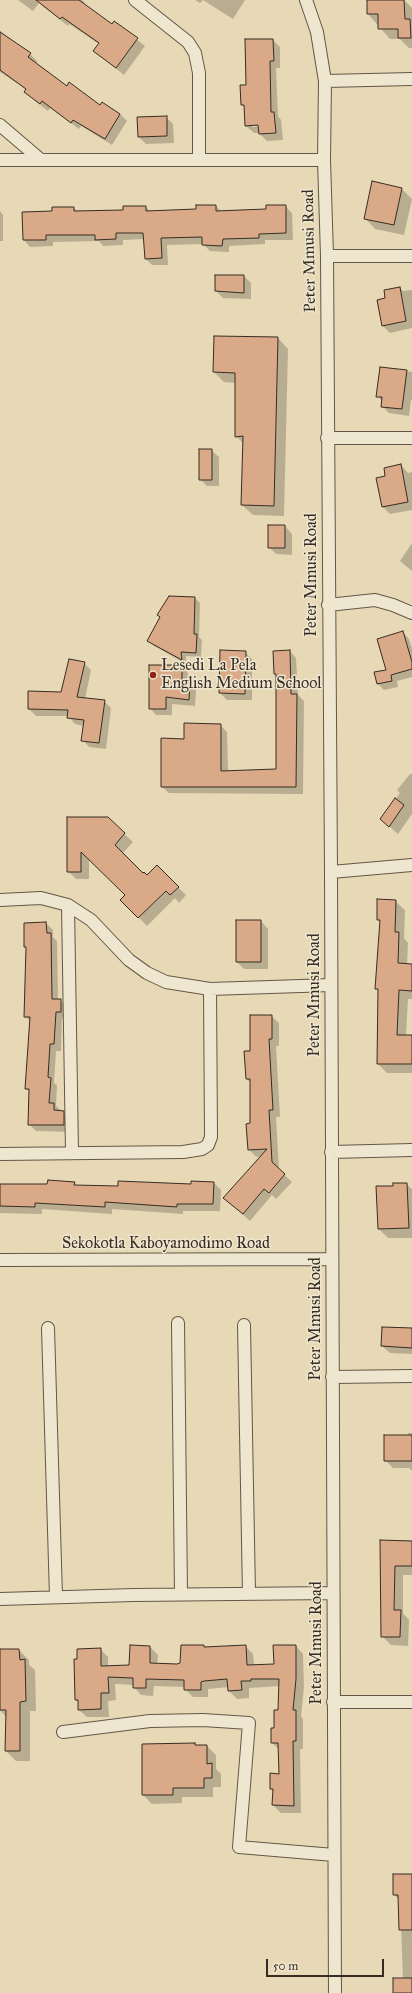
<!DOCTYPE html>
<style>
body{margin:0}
#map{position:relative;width:412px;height:1993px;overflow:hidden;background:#e7d9b5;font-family:"IM FELL Great Primer",serif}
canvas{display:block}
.scale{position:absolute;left:266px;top:1959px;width:118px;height:18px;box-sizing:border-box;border:2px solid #362c23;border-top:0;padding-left:5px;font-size:12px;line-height:14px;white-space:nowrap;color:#362c23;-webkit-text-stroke:3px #efe6cf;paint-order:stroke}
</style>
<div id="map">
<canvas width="412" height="1993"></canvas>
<div class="scale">50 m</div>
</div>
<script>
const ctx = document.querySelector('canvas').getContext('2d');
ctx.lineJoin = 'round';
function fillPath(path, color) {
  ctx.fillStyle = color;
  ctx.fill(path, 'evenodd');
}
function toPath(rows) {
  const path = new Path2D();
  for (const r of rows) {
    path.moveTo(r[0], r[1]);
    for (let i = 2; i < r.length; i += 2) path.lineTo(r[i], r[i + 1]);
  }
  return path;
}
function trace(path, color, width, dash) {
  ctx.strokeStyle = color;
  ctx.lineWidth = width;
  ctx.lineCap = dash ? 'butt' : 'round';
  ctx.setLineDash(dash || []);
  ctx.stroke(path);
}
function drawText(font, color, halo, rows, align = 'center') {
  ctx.font = font + ' "IM FELL Great Primer",serif';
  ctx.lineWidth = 3;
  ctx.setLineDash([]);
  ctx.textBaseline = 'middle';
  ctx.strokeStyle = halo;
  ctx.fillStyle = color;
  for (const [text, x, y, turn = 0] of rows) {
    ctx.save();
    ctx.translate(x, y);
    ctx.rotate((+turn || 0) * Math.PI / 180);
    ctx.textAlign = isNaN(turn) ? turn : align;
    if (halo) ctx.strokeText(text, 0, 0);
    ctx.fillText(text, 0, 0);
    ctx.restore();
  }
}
const shadow = toPath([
 [18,0,82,0,85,3,84,5,113,25,115,22,145,46,124,75,94,51,99,44,69,24,68,26,39,3,33,11],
 [195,0,203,0,200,3],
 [203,0,245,0,233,19],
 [392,0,404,0,412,8,412,48,409,48,400,39,390,39,368,14],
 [0,31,30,54,37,61,36,63,67,87,101,107,120,114,127,121,112,145,81,126,79,129,50,108,48,111,33,99,25,92,27,90,0,72],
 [273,40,280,47,280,68,276,68,278,116,281,120,283,140,267,141,259,133,254,133,246,126,245,107,242,104,247,86],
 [263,124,263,126,252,127,252,125],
 [166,117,173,124,174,143,146,144,139,137],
 [402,189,412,199,404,235,375,229,365,218],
 [216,206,222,212,267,210,285,206,292,213,293,240,265,240,265,244,229,246,229,252,210,251,203,244,167,245,168,265,152,265,146,259,144,239,123,240,123,245,103,246,99,241,53,242,53,246,30,247,24,240,23,213,53,212,74,208,78,212,124,211,146,207,151,212,197,210],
 [0,211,3,215,3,241,0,241],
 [244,276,251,283,251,299,223,298,216,291],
 [399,288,403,291,412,290,412,328,390,333,383,326,378,300,386,299],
 [215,337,278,338,288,349,284,516,253,515,242,505,244,444,236,436,236,383,224,382,214,372],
 [381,368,412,372,412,400,411,400,409,416,389,413,382,406,383,402,377,396],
 [211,450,219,457,219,486,207,486,200,479],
 [401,465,408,473,412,472,412,510,390,514,383,507,378,479,386,477],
 [285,526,292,534,292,555,276,554,269,547],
 [412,543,412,571,400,561],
 [195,598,200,603,199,637,202,640,201,657,186,656,186,664,154,646,149,641,161,618,158,615],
 [403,632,409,639,412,649,412,677,397,681,398,687,384,690,378,684,387,670],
 [290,651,296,658,298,695,304,701,303,794,169,793,162,787,185,740,220,725,227,732,228,771,277,770,277,676,275,674],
 [245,652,252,659,252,700,227,700,220,693],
 [84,663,91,670,85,699,104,701,111,708,106,749,89,747,83,740,84,726,75,724,68,716,36,716,29,709,62,693],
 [181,666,188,673,188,683,196,690,195,706,172,704,172,715,156,715,150,708],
 [410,774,412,774,412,814,398,834,381,819,400,793,397,790],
 [68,818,107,818,133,842,122,854,143,875,147,876,157,867,186,895,179,903,175,898,147,926,122,900,126,895,89,858,89,879,76,879,68,871],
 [395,901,405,910,404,938,408,943,407,965,412,965,412,999,408,999,406,1036,412,1036,412,1073,387,1073,378,1064,379,991,376,988,381,922,378,919],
 [261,921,268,929,268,969,244,969,237,962],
 [46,923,53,930,53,937,57,941,58,1000,68,1007,68,1018,62,1018,61,1051,56,1051,54,1083,57,1085,56,1106,70,1118,71,1132,36,1131,29,1124,30,1092,26,1088,31,1022,25,1016,27,949,25,947],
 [271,1016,279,1023,279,1046,276,1046,280,1117,276,1117,279,1170,292,1182,276,1199,272,1195,250,1221,224,1198,262,1156,256,1157,249,1149,251,1083,247,1079,251,1052],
 [0,1183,3,1185,74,1183,77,1186,119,1187,192,1186,214,1183,221,1190,220,1211,183,1211,183,1214,112,1209,112,1214,42,1209,42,1214,0,1213],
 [406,1184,412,1189,412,1238,388,1238,379,1229,377,1187],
 [412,1329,412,1354,390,1353,382,1346],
 [408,1433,412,1433,412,1471,409,1468,393,1468,385,1460,408,1436],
 [381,1541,412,1542,412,1575,403,1575,403,1613,409,1620,408,1646,391,1645,382,1636],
 [203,1646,206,1648,245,1646,253,1654,254,1665,275,1665,296,1646,303,1654,304,1687,301,1716,303,1719,303,1749,300,1749,301,1813,281,1813,273,1805,274,1791,271,1788,280,1775,280,1750,272,1743,279,1711,280,1686,249,1688,249,1698,237,1699,229,1691,229,1687,208,1689,208,1697,193,1697,185,1689,185,1687,154,1686,153,1696,141,1695,134,1687,134,1685,115,1684,116,1700,108,1701,109,1717,87,1717,79,1710,79,1702,76,1700,100,1649,108,1657,108,1667,130,1666,150,1647,158,1655,157,1664,181,1664],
 [0,1650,19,1650,29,1660,29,1665,35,1670,36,1711,30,1711,30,1761,16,1761,6,1751,6,1717,0,1710],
 [207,1746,216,1755,216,1769,221,1774,221,1787,213,1787,213,1797,182,1797,182,1803,152,1804,143,1795],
 [412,1875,412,1993,394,1993,403,1979,400,1900,394,1895]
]);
const building = toPath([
 [36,0,79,0,112,24,114,21,138,38,116,68,93,51,99,43,62,17,60,19,36,0],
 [367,0,404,0,405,19,410,19,411,38,398,38,398,29,378,29,378,14,367,14,367,0],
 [0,32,31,53,28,57,67,86,69,82,100,105,102,102,120,114,105,139,73,120,71,123,42,101,40,104,24,92,26,89,0,70,0,32],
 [245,39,273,39,274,61,270,61,271,112,274,112,276,133,259,134,258,125,245,126,244,105,241,105,240,85,246,85,245,39],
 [167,116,167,136,138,137,137,117,167,116],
 [372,181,402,188,394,225,364,219,372,181],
 [196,205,216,205,216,211,266,209,266,205,286,205,286,233,259,234,259,238,223,239,222,246,202,245,202,237,161,238,162,258,145,259,143,233,116,233,116,239,95,240,95,235,46,235,46,240,23,240,22,212,52,211,52,207,74,207,74,211,123,210,123,206,146,206,146,211,196,209,196,205],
 [215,275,244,275,244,293,215,291,215,275],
 [400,287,406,321,382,326,377,300,385,298,384,290,400,287],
 [214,336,278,337,274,506,241,505,243,436,235,437,235,373,213,372,214,336],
 [380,367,407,370,402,409,381,407,382,397,376,397,380,367],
 [199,449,212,449,212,480,199,480,199,449],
 [401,464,408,502,382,507,376,478,385,476,384,468,401,464],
 [268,525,285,525,285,548,268,548,268,525],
 [169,596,195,597,194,634,197,634,196,653,181,652,182,660,147,641,160,617,157,615,169,596],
 [403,631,412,662,412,669,391,675,392,681,377,684,374,672,386,670,377,639,403,631],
 [220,650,246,651,245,694,219,693,220,650],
 [290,650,291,694,297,694,296,787,161,787,161,738,184,739,184,723,221,724,221,771,276,769,276,674,274,674,273,651,290,650],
 [69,659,85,662,77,697,105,700,99,743,81,741,84,720,67,718,68,710,28,709,28,691,61,692,69,659],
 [149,665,182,665,182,682,190,683,189,700,166,697,166,709,149,709,149,665],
 [395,798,404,805,389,827,380,819,395,798],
 [67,817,108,817,125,833,115,845,143,873,144,872,147,875,157,865,179,887,170,895,166,891,138,918,120,900,125,895,81,852,81,872,67,872,67,817],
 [377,899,396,900,395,932,399,932,398,963,412,964,412,991,399,990,397,1035,412,1035,412,1064,377,1064,378,989,375,989,380,920,377,920,377,899],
 [236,920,261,920,261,962,236,962,236,920],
 [46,922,47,933,51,933,52,999,61,999,61,1012,56,1012,54,1044,50,1044,48,1077,51,1078,49,1103,54,1103,54,1110,64,1111,64,1125,28,1125,29,1089,25,1089,30,1017,24,1017,26,947,24,947,24,923,46,922],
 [250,1015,272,1015,272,1039,269,1039,273,1110,269,1110,272,1162,285,1174,269,1193,264,1189,243,1214,223,1198,267,1149,248,1150,246,1124,250,1123,250,1079,246,1079,244,1051,250,1051,250,1015],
 [48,1180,75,1182,74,1185,118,1186,118,1181,191,1184,191,1181,214,1182,213,1204,177,1204,177,1207,105,1202,105,1207,35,1203,35,1207,0,1206,0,1184,47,1184,48,1180],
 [393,1183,407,1183,409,1228,378,1229,376,1186,393,1186,393,1183],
 [382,1327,412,1328,412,1348,381,1346,382,1327],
 [384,1435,412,1435,412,1461,384,1461,384,1435],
 [380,1540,412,1541,412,1566,395,1566,394,1610,401,1610,400,1637,381,1637,380,1540],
 [130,1645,150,1646,150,1663,177,1664,180,1663,181,1645,204,1645,204,1647,246,1645,247,1665,274,1664,273,1645,296,1645,296,1679,293,1710,296,1710,296,1741,293,1741,294,1806,272,1805,273,1789,270,1789,270,1773,279,1774,278,1743,271,1743,271,1728,274,1728,274,1710,278,1710,279,1679,251,1679,251,1681,241,1681,242,1690,228,1691,227,1679,204,1681,201,1682,201,1690,184,1690,184,1680,146,1679,146,1688,133,1688,133,1678,108,1677,109,1693,101,1693,101,1709,78,1710,78,1700,75,1700,74,1659,77,1659,77,1649,101,1648,101,1666,129,1665,130,1645],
 [0,1649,19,1649,20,1660,25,1659,26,1701,20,1702,20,1751,5,1751,6,1710,0,1710,0,1649],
 [195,1743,195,1745,207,1745,207,1764,212,1763,212,1778,204,1778,204,1788,173,1788,173,1795,142,1795,142,1744,195,1743],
 [393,1874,412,1874,412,1930,399,1930,398,1895,393,1895,393,1874],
 [393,1978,412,1978,412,1993,393,1993,393,1978]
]);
const street = toPath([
 [135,0,188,42,195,53,199,73,199,160],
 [306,0,317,32,325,81,324,160,327,256,331,872,335,1993],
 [325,81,412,79],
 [0,125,41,160],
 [0,160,324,160],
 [327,256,412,256],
 [327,438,412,438],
 [328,605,375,600,393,605,412,613],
 [331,872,412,865],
 [0,900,41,898,68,905,91,920,129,960,147,973,166,982,210,989,331,985],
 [68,905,72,1152],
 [331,1152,412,1150],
 [0,1154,183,1152,202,1149,208,1145,211,1137,210,989],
 [0,1260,331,1259],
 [178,1323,181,1594],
 [244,1325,249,1594],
 [48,1328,56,1597],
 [332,1377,412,1376],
 [0,1599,134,1595,333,1593],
 [333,1702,412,1702],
 [63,1732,150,1721,203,1720,249,1723,239,1847,334,1855]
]);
const markers = [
 [153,675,4,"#8f2418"]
];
const streetNames = [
 ["Peter Mmusi Road",310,251,-91],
 ["Peter Mmusi Road",312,575,-90],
 ["Peter Mmusi Road",315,995,-90],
 ["Sekokotla Kaboyamodimo Road",166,1244],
 ["Peter Mmusi Road",316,1319,-90],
 ["Peter Mmusi Road",317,1643,-90]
];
const poiNames = [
 ["Lesedi La Pela",161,666],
 ["English Medium School",161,684]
];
fillPath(shadow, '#0003');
fillPath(building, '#daa987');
trace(building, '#362c23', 1);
trace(street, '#625748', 14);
trace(street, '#efe6cf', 12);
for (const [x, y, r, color] of markers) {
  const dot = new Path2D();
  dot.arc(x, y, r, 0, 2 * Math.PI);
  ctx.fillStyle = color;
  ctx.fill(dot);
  trace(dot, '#efe6cf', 1.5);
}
drawText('16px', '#362c23', '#efe6cf', streetNames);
drawText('16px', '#362c23', '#efe6cf', poiNames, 'left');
</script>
